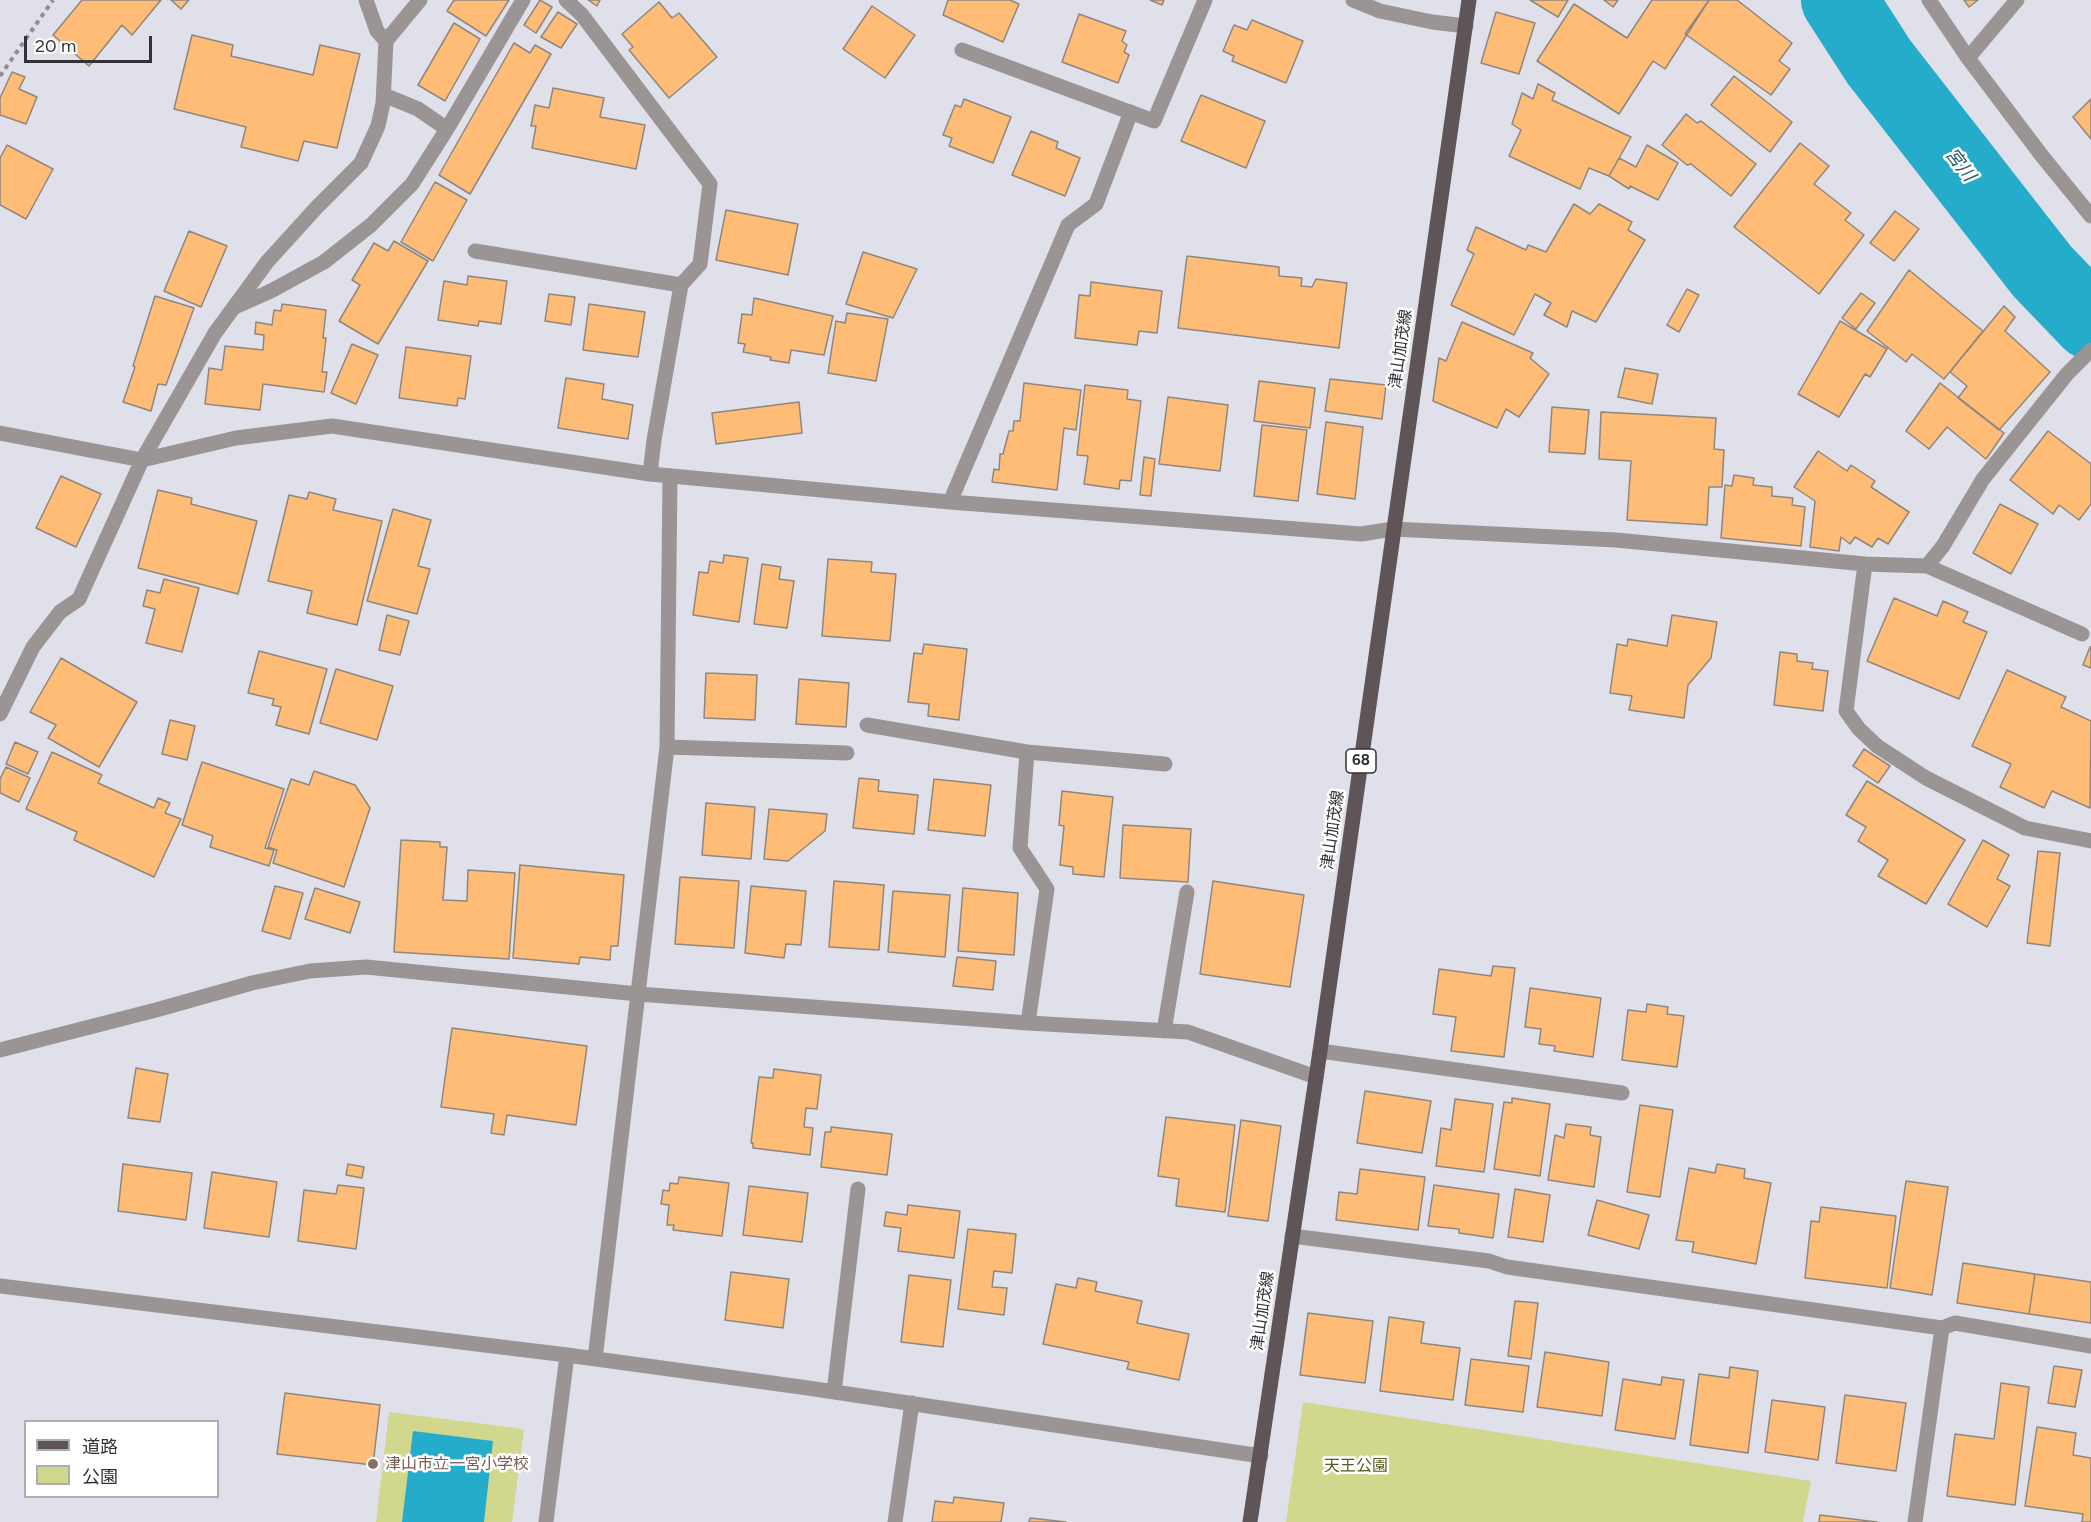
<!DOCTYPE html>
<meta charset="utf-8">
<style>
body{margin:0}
#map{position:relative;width:2091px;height:1522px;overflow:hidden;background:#e0e0eb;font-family:Figtree,"Noto Sans JP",sans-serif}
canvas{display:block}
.legend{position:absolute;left:24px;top:1420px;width:195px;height:78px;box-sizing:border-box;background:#fff;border:2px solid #adadaf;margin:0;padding:8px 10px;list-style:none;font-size:18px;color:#323236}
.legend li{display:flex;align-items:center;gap:12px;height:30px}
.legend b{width:30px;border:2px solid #adadaf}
.scale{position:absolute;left:24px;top:36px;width:128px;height:27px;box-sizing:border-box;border:3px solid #323236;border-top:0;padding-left:8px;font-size:18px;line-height:21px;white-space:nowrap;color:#323236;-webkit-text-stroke:4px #fff;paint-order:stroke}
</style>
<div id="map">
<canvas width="2091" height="1522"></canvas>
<ul class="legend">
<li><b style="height:8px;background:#5f5558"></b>道路</li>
<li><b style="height:16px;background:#d1d88e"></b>公園</li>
</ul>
<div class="scale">20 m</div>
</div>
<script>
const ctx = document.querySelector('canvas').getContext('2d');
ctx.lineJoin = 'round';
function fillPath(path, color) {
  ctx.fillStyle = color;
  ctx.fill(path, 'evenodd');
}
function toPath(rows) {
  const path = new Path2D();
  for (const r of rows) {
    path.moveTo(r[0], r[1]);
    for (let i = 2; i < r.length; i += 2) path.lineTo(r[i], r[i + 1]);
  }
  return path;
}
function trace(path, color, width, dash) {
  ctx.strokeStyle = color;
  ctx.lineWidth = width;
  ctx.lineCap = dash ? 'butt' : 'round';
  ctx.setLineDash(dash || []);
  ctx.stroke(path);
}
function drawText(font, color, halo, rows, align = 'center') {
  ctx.font = font + ' Figtree,"Noto Sans JP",sans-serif';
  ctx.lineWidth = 5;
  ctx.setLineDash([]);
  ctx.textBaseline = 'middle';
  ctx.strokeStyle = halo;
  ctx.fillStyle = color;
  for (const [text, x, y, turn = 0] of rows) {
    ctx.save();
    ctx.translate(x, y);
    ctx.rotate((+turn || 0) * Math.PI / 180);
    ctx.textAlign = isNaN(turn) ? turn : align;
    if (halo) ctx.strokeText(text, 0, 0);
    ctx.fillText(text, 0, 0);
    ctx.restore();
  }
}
const green = toPath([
 [1303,1402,1811,1481,1803,1522,1286,1522],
 [389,1412,524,1429,512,1522,376,1522]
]);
const water = toPath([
 [413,1431,493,1441,484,1522,402,1522]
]);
const river = toPath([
 [1839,0,1879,62,2042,271,2091,322]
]);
const building = toPath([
 [82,0,161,0,132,35,122,25,89,66,53,35,82,0],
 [171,0,189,0,181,9,171,0],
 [454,0,509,0,486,36,447,11,454,0],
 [540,0,552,7,536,33,524,25,540,0],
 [588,0,600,0,597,6,588,0],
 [948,0,1010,0,1019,4,1003,42,943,15,948,0],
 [1150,0,1164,0,1162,5,1150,0],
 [1530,0,1568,0,1558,17,1530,0],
 [1604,0,1618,0,1613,7,1604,0],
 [1652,0,1709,0,1665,69,1653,61,1619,114,1537,61,1574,4,1627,38,1652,0],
 [1709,0,1737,0,1792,43,1779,61,1790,69,1771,95,1685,34,1709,0],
 [1964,0,1978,0,1969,7,1964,0],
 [659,2,672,18,679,13,717,57,669,98,629,50,633,47,622,34,659,2],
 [872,6,915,35,885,78,843,49,872,6],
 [558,12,577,24,561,48,541,37,558,12],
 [1496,12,1535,23,1519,74,1481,63,1496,12],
 [1079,14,1126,31,1122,41,1127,45,1124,52,1129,55,1118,83,1062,62,1079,14],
 [1252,20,1303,41,1286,83,1232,61,1234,56,1223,51,1234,25,1247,30,1252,20],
 [454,23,480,39,445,101,418,85,454,23],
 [192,35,233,45,231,56,313,75,320,45,360,54,337,148,304,141,298,161,241,147,246,127,174,109,192,35],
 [514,43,530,53,535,45,551,54,470,194,439,175,514,43],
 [12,72,25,77,19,89,37,97,26,124,0,115,0,98,12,72],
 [1734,76,1792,122,1770,152,1711,105,1734,76],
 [1538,84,1555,93,1552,100,1631,137,1609,176,1589,168,1580,189,1509,156,1521,130,1512,124,1522,93,1533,99,1538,84],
 [553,88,604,98,600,117,645,125,636,169,532,148,536,126,531,126,535,105,549,108,553,88],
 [1201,95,1265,121,1246,168,1181,141,1201,95],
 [964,99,1011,117,993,163,949,146,952,138,943,135,955,105,961,107,964,99],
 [2091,99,2091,139,2073,117,2091,99],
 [1686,114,1697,123,1701,121,1756,164,1731,196,1691,164,1687,165,1662,145,1686,114],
 [1031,131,1058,142,1056,148,1080,158,1065,196,1012,175,1031,131],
 [1800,143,1829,166,1814,184,1851,213,1845,220,1864,235,1819,294,1734,227,1800,143],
 [7,145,53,169,26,219,0,205,0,158,7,145],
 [1647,145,1678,163,1658,200,1630,186,1629,189,1609,176,1619,158,1636,167,1647,145],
 [435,182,467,200,433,261,401,242,435,182],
 [1574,204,1590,214,1599,204,1632,222,1628,230,1645,240,1596,322,1572,311,1567,327,1544,315,1551,303,1535,294,1514,335,1451,305,1474,254,1467,250,1476,227,1526,250,1528,245,1546,252,1574,204],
 [726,210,798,224,788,275,716,260,726,210],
 [1895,211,1919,229,1894,261,1870,243,1895,211],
 [189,231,227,246,201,307,164,291,189,231],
 [394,241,428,261,378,344,339,321,360,285,352,280,374,243,388,251,394,241],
 [863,252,917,269,893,318,846,304,863,252],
 [1187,256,1279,267,1279,276,1302,278,1301,286,1312,287,1316,279,1347,283,1339,348,1178,328,1187,256],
 [1909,270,1983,331,1944,379,1912,354,1906,362,1867,331,1909,270],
 [468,276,507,281,501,324,479,321,478,326,438,320,444,281,467,285,468,276],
 [1091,282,1162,291,1157,333,1139,331,1137,345,1075,338,1079,295,1090,296,1091,282],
 [1687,289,1699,295,1679,332,1667,325,1687,289],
 [1861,293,1875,303,1856,329,1842,318,1861,293],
 [549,294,575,297,571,325,545,321,549,294],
 [155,296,194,308,166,385,158,384,151,411,123,402,135,367,133,366,155,296],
 [754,298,833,316,824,355,791,350,789,363,770,360,771,357,743,352,745,344,738,343,742,314,752,315,754,298],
 [282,304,326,310,323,338,326,338,322,372,327,372,324,392,263,384,260,410,205,404,209,368,222,370,225,346,263,350,264,335,255,334,256,322,272,325,274,310,281,311,282,304],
 [589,304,645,312,638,357,583,350,589,304],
 [2004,306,2015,317,2005,331,2050,372,1999,430,1958,398,1967,386,1950,372,2004,306],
 [847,313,888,319,876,381,828,373,836,321,845,323,847,313],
 [1840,321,1887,349,1870,377,1865,374,1839,417,1798,394,1840,321],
 [1462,322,1533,353,1530,358,1549,374,1519,417,1506,409,1497,428,1433,401,1439,358,1446,361,1462,322],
 [352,344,378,355,356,404,331,393,352,344],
 [406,347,471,356,465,399,458,398,457,406,399,398,406,347],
 [1625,368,1658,374,1652,404,1618,397,1625,368],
 [566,378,604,384,602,399,633,405,628,439,558,428,566,378],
 [1330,379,1386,385,1382,419,1325,411,1330,379],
 [1259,381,1315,388,1310,428,1254,421,1259,381],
 [1024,383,1081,390,1076,430,1064,428,1057,490,992,482,994,469,999,470,1000,454,1003,454,1009,431,1013,431,1014,421,1020,421,1024,383],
 [1940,383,2004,433,1986,459,1947,427,1929,449,1906,431,1940,383],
 [1085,385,1128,390,1127,399,1141,401,1131,481,1120,480,1119,489,1084,484,1088,456,1077,455,1085,385],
 [1168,397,1228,405,1220,471,1159,464,1168,397],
 [799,402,802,433,716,444,712,413,799,402],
 [1552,407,1589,410,1585,454,1549,452,1552,407],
 [1601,412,1716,418,1714,449,1724,450,1722,487,1709,487,1707,525,1627,520,1631,461,1599,459,1601,412],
 [1326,422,1363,427,1355,499,1317,494,1326,422],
 [1262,425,1307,430,1298,501,1254,496,1262,425],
 [2048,431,2091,464,2091,504,2079,520,2059,505,2053,514,2010,480,2048,431],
 [1818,451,1847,471,1851,465,1875,481,1871,487,1909,512,1888,544,1878,538,1872,547,1855,537,1850,544,1841,537,1839,551,1810,547,1815,501,1794,487,1818,451],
 [1144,457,1155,459,1151,496,1140,495,1144,457],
 [1734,475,1754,478,1753,485,1772,487,1772,496,1793,498,1792,505,1805,507,1801,546,1721,538,1725,485,1732,486,1734,475],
 [61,476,101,494,76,547,36,528,61,476],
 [158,490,192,498,191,504,257,521,238,594,138,568,158,490],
 [309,492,336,499,333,510,382,521,357,625,307,613,312,591,268,581,289,495,307,499,309,492],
 [2000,504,2038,524,2011,574,1973,553,2000,504],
 [393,509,431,520,418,566,430,569,417,614,367,601,393,509],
 [724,555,748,558,739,622,693,615,699,572,708,573,710,561,723,563,724,555],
 [828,559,872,562,871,572,896,574,890,641,822,636,828,559],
 [762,564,781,567,779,579,794,581,787,628,754,624,762,564],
 [164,579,199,588,182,652,146,643,155,609,143,606,147,590,160,593,164,579],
 [1894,598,1937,616,1943,601,1968,612,1963,622,1987,632,1959,699,1867,661,1894,598],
 [387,615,409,621,400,655,379,650,387,615],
 [1672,615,1717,622,1711,658,1688,685,1684,718,1629,710,1632,696,1610,693,1617,644,1627,646,1628,639,1667,646,1672,615],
 [924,644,967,649,959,720,928,716,929,704,908,702,914,653,922,654,924,644],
 [2090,647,2091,647,2091,668,2083,665,2090,647],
 [259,651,327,669,309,734,276,725,281,707,272,705,274,699,248,693,259,651],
 [1780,652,1797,654,1797,661,1813,663,1812,669,1828,671,1823,711,1774,705,1780,652],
 [61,658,137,702,99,767,48,738,56,725,30,712,61,658],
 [336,669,393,686,377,740,320,723,336,669],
 [2007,670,2066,697,2061,707,2091,721,2090,808,2052,791,2044,808,2000,787,2011,764,1972,746,2007,670],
 [706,673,757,675,755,720,704,718,706,673],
 [799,679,849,683,846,727,796,724,799,679],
 [170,720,195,726,187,760,162,754,170,720],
 [15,742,38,752,28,774,6,764,15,742],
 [1864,749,1890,766,1878,783,1853,766,1864,749],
 [52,752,102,775,98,783,154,808,158,798,170,803,165,813,181,819,154,877,74,840,77,832,26,809,52,752],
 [202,762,284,789,265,848,274,850,269,866,210,847,213,836,182,825,202,762],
 [6,767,30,778,19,802,0,793,0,779,6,767],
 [314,771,355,785,370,808,344,887,273,863,277,850,268,847,291,779,309,785,314,771],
 [859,778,879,780,878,791,918,795,914,834,853,828,859,778],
 [934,779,991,785,985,836,928,830,934,779],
 [1867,781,1965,840,1926,904,1878,876,1888,860,1858,841,1866,827,1846,815,1867,781],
 [1062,791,1113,797,1104,877,1073,874,1073,867,1060,865,1064,826,1059,825,1062,791],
 [706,803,755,807,751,859,702,855,706,803],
 [769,809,827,814,825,831,788,861,764,859,769,809],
 [1123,825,1191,829,1188,882,1120,878,1123,825],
 [401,840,440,842,440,847,447,847,443,900,467,901,468,870,515,873,509,959,394,952,401,840],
 [1983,840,2009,855,1997,879,2010,886,1987,927,1948,904,1983,840],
 [2038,851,2060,853,2050,946,2027,943,2038,851],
 [520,865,624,875,618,946,611,946,610,960,580,957,579,964,513,958,520,865],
 [680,877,739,881,734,948,675,944,680,877],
 [834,881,884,885,879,950,829,947,834,881],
 [1213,881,1304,895,1290,987,1200,974,1213,881],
 [275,886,303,893,290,939,262,931,275,886],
 [751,886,806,891,801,945,786,944,784,958,745,953,751,886],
 [315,888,360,902,350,933,305,919,315,888],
 [963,888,1018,893,1014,955,958,951,963,888],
 [893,891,950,895,945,957,888,952,893,891],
 [957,957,996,961,993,990,953,986,957,957],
 [1493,966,1515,968,1504,1057,1451,1051,1456,1017,1433,1014,1439,969,1491,976,1493,966],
 [1530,988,1601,998,1593,1057,1554,1051,1555,1046,1539,1044,1541,1029,1525,1027,1530,988],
 [1647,1004,1668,1007,1667,1014,1684,1016,1677,1067,1622,1060,1628,1010,1646,1012,1647,1004],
 [452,1028,587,1046,576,1125,507,1115,504,1135,491,1133,494,1114,441,1107,452,1028],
 [136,1068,168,1074,160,1122,128,1118,136,1068],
 [774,1069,821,1075,817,1109,806,1108,804,1127,813,1128,810,1155,753,1148,753,1143,751,1143,759,1077,773,1078,774,1069],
 [1365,1091,1431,1101,1422,1153,1357,1143,1365,1091],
 [1512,1098,1550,1104,1540,1176,1494,1169,1504,1102,1512,1103,1512,1098],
 [1455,1099,1493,1104,1484,1172,1436,1166,1441,1128,1451,1130,1455,1099],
 [1640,1105,1673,1110,1660,1197,1627,1192,1640,1105],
 [1166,1117,1235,1125,1225,1212,1176,1206,1179,1179,1158,1176,1166,1117],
 [1241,1120,1281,1126,1268,1221,1228,1216,1241,1120],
 [1566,1124,1591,1127,1590,1135,1601,1137,1594,1187,1548,1180,1555,1135,1564,1138,1566,1124],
 [831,1127,892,1134,887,1175,821,1167,825,1132,831,1132,831,1127],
 [123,1164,192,1173,186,1220,118,1211,123,1164],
 [348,1164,364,1167,362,1178,346,1175,348,1164],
 [1717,1164,1745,1169,1744,1178,1771,1183,1756,1264,1692,1252,1694,1242,1676,1240,1689,1168,1715,1173,1717,1164],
 [1360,1169,1425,1177,1418,1230,1336,1220,1339,1192,1357,1194,1360,1169],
 [212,1172,277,1182,269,1237,204,1228,212,1172],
 [679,1177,729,1183,722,1236,673,1230,674,1225,667,1225,669,1205,661,1204,663,1190,669,1191,670,1183,678,1184,679,1177],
 [1906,1181,1948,1187,1932,1295,1890,1288,1906,1181],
 [338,1185,364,1188,356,1249,298,1241,304,1190,336,1194,338,1185],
 [1434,1185,1499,1194,1493,1238,1459,1233,1459,1229,1428,1226,1434,1185],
 [749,1186,808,1193,802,1242,743,1235,749,1186],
 [1515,1189,1550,1195,1543,1242,1508,1237,1515,1189],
 [1597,1200,1649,1215,1639,1249,1588,1235,1597,1200],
 [908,1205,960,1211,954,1258,898,1251,901,1228,884,1226,886,1212,907,1215,908,1205],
 [1821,1207,1896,1216,1887,1288,1805,1278,1811,1221,1819,1222,1821,1207],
 [968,1229,1016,1234,1012,1273,994,1271,992,1287,1007,1288,1004,1315,958,1309,968,1229],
 [1963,1263,2035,1274,2029,1314,1957,1303,1963,1263],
 [731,1272,789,1279,783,1328,725,1320,731,1272],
 [2035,1274,2091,1282,2091,1323,2029,1314,2035,1274],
 [909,1275,951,1280,943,1347,901,1342,909,1275],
 [1078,1278,1097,1282,1095,1291,1142,1301,1137,1323,1189,1334,1179,1380,1127,1369,1129,1362,1043,1344,1056,1284,1076,1288,1078,1278],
 [1515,1301,1538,1303,1531,1359,1508,1356,1515,1301],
 [1308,1313,1373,1321,1365,1383,1300,1375,1308,1313],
 [1389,1317,1424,1322,1421,1343,1460,1348,1453,1400,1380,1391,1389,1317],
 [1545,1352,1609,1362,1602,1416,1537,1407,1545,1352],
 [1471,1359,1529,1366,1523,1412,1465,1405,1471,1359],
 [2054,1366,2082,1370,2075,1407,2048,1403,2054,1366],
 [1730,1367,1758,1371,1748,1453,1690,1445,1699,1374,1729,1378,1730,1367],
 [1662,1377,1684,1380,1675,1439,1615,1430,1623,1379,1661,1385,1662,1377],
 [2001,1383,2029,1387,2015,1505,1947,1496,1955,1434,1994,1439,2001,1383],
 [285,1393,380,1405,373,1465,277,1454,285,1393],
 [1845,1395,1906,1403,1896,1471,1836,1463,1845,1395],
 [1772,1400,1825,1407,1818,1460,1765,1452,1772,1400],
 [2037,1427,2076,1433,2073,1455,2091,1458,2091,1522,2082,1522,2083,1514,2025,1506,2037,1427],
 [954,1497,1004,1503,1001,1522,932,1522,935,1501,953,1503,954,1497],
 [1820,1515,1877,1522,1819,1522,1820,1515],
 [1030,1518,1066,1522,1029,1522,1030,1518]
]);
const path = toPath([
 [0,76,53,0]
]);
const minor = toPath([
 [366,0,377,31,386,41],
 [566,0,582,15,710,184,700,264,681,285,654,440,650,474],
 [1353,0,1380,11,1432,22,1466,26],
 [1929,0,1968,58,2042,156,2091,216],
 [962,50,1154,121,1205,0],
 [1968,58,2017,0],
 [384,95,418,109,447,129],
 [475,251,681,285],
 [235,307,271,291,324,262,371,225,412,184,447,129,523,0],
 [0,433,142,460,236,438,332,426,650,474,950,502,1361,534,1393,529,1616,540,1865,564,1927,566,1943,546,1983,479,2067,374,2091,350],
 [950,502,1068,225,1096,204,1131,112],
 [1865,564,1846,711,1859,729,1877,746,1926,778,2025,828,2091,841],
 [1927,566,2082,634],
 [0,714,33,647,60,612,79,599,142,460,215,333,267,262,317,207,361,163,378,126,383,103,386,41,420,0],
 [867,725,1027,752],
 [667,747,847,753],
 [1028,1023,1047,889,1020,848,1027,752,1165,764],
 [1164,1031,1187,892],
 [0,1050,156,1010,252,983,310,971,366,967,638,994,1028,1023,1188,1032,1316,1077],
 [1320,1051,1622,1093],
 [1292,1236,1489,1261,1507,1267,1942,1328,1955,1323,2091,1346],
 [0,1286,567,1355,808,1388,1261,1456],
 [595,1359,667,747,670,476],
 [834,1392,858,1189],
 [546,1522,567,1355],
 [895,1522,912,1403],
 [1915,1522,1942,1328]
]);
const primary = toPath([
 [1250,1522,1320,1051,1469,0]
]);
const markers = [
 [373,1464,6,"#8d6e63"]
];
const shields = [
 [1361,761,30]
];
const shieldNames = [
 ["68",1361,761]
];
const streetNames = [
 ["津山加茂線",1401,349,-82],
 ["津山加茂線",1333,830,-82],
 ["津山加茂線",1263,1311,-82]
];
const educationNames = [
 ["津山市立一宮小学校",385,1464]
];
const parkNames = [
 ["天王公園",1356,1466]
];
const waterNames = [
 ["宮川",1960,165,52]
];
fillPath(green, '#d1d88e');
fillPath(water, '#25accb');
trace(river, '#25accb', 76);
fillPath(building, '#ffbc76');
trace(building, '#8f867e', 1.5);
trace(path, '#8d8d94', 4, [4.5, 4.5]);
trace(minor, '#9a9495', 15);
trace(primary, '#5f5558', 15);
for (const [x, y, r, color] of markers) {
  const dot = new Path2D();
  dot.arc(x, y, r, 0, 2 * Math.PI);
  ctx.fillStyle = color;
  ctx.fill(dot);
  trace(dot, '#fff', 2);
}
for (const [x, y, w] of shields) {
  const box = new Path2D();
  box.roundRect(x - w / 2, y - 12, w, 24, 4.5);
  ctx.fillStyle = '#fff';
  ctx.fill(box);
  trace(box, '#323236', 1.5);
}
drawText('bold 15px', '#323236', null, shieldNames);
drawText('16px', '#323236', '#fff', streetNames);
drawText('16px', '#785e54', '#fff', educationNames, 'left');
drawText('16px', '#585c19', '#fff', parkNames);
drawText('italic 18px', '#265967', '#fff', waterNames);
</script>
